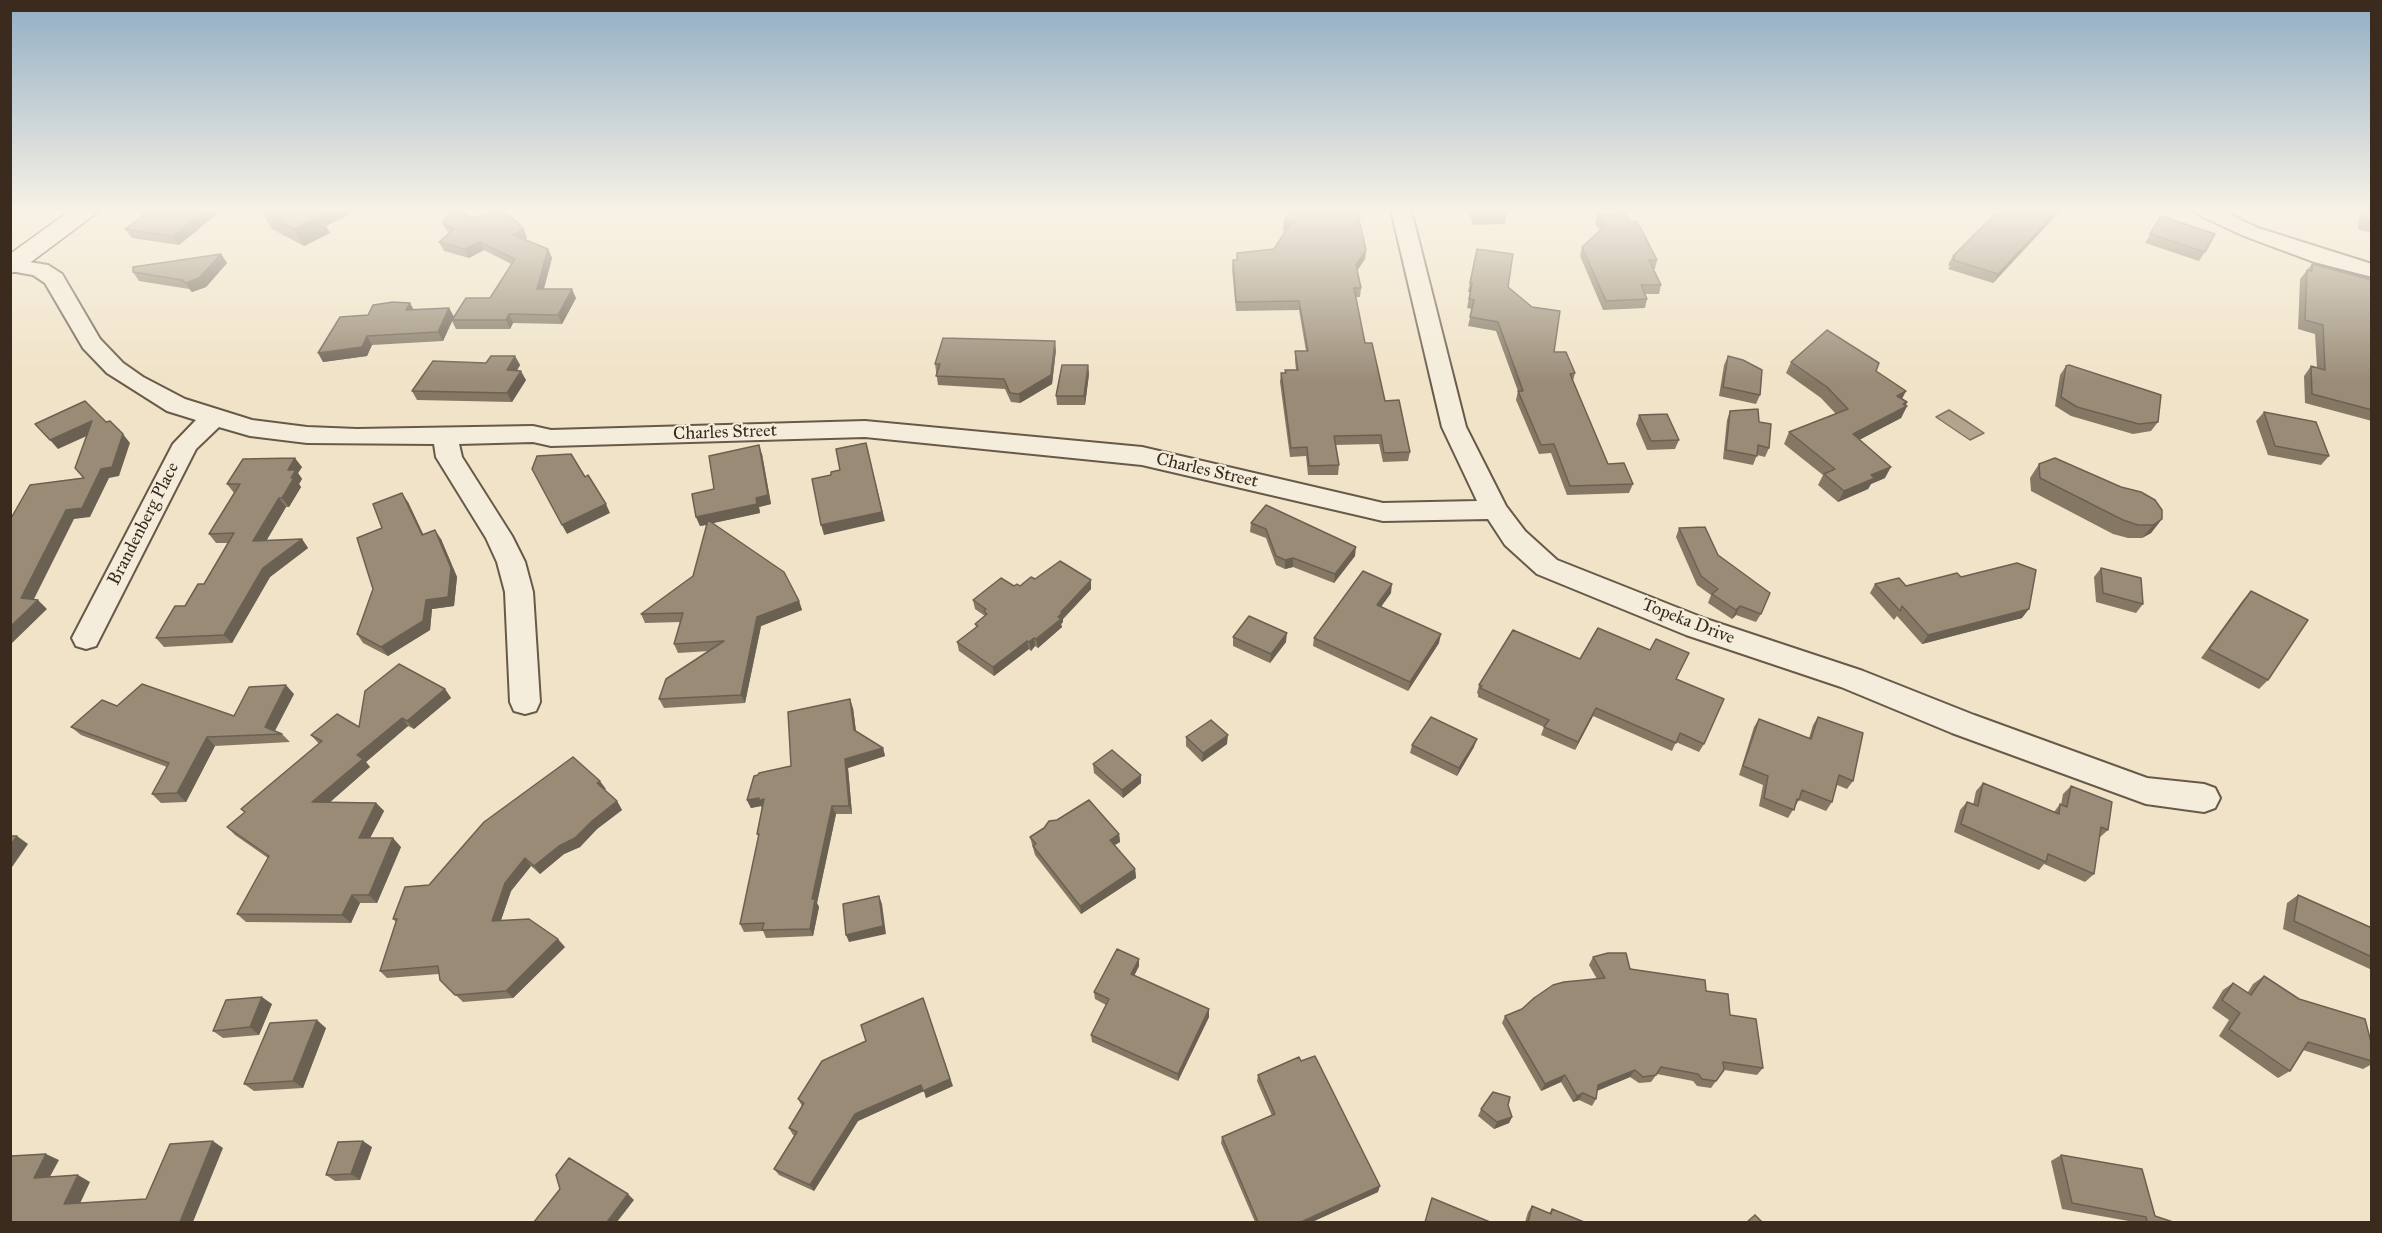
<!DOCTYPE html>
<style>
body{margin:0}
#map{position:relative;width:2382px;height:1233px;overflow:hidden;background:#f0e3c7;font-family:"IM FELL Great Primer",serif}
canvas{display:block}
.frame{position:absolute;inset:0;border:12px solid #3b2b1f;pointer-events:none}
</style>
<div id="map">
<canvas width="2382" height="1233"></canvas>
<div class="frame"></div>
</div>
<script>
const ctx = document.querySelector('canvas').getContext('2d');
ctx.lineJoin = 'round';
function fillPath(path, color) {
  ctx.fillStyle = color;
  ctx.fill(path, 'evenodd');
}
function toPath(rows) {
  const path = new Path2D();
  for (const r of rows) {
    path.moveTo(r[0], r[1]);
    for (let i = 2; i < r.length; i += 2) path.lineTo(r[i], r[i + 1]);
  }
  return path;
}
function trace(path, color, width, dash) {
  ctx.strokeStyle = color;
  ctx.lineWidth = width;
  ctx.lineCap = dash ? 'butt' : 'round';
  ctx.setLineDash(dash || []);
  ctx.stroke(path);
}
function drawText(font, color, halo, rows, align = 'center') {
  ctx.font = font + ' "IM FELL Great Primer",serif';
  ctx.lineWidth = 4.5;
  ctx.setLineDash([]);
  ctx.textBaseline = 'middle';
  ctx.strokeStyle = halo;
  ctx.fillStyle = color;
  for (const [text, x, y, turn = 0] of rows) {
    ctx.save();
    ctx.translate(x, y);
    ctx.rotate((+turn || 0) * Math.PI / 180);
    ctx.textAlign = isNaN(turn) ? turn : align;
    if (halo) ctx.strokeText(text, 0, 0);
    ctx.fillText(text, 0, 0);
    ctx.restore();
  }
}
const water = toPath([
 [1949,410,1966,421,1984,433,1970,440,1936,417,1949,410]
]);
const minor = toPath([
 [1391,210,1411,210,1466,427,1506,506,1525,531,1557,560,1706,619,1863,671,1974,715,2147,778,2204,784,2215,788,2220,798,2215,808,2204,812,2146,804,1952,733,1841,687,1686,635,1537,574,1505,545,1488,519,1383,521,1142,465,865,437,551,446,533,442,459,444,462,457,512,536,525,562,533,592,540,702,536,711,525,714,514,711,510,702,505,592,497,562,486,538,436,457,434,444,307,443,250,436,219,427,196,449,96,646,86,649,76,646,72,638,173,444,196,420,167,411,107,373,83,348,45,283,33,275,10,271,10,259,48,265,62,274,100,339,123,363,143,377,185,399,252,420,307,427,357,429,533,426,551,430,865,421,1142,447,1383,503,1477,501,1442,427,1391,210],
 [2194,210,2220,210,2258,228,2372,264,2372,277,2314,262,2244,236,2197,214,2194,210]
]);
const secondary = toPath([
 [71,210,98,210,94,215,19,271,10,273,10,254,71,210]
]);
const wall = toPath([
 [10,210,23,210,17,214,10,213],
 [138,210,216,210,218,213,179,245,132,238,125,229,142,217],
 [267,210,349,210,351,214,326,226,330,233,304,246,272,229,262,212],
 [1468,210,1518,210,1517,212,1506,212,1507,215,1505,224,1473,225],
 [1999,210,2061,210,1993,283,1948,269,1950,266,1948,265,1953,256],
 [2360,210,2372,210,2372,233,2358,229],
 [1597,214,1657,260,1655,269,1653,269,1661,285,1659,294,1645,294,1647,299,1645,308,1603,310,1580,256,1582,247,1600,231,1595,223],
 [2161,216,2205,252,2199,261,2145,243],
 [474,218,527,238,525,239,548,249,552,258,544,289,576,298,562,324,513,323,510,329,456,329,452,321,443,341,372,345,367,356,323,362,368,315,410,303,413,310,449,308,454,317,490,298,511,264,484,250,469,258,444,251,439,242,449,234,448,233,443,224],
 [1284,223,1366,250,1365,259,1357,271,1361,288,1360,297,1356,297,1365,343,1385,401,1410,452,1408,461,1383,462,1379,444,1335,445,1339,465,1338,475,1308,475,1306,456,1290,457,1280,382,1281,373,1285,373,1296,370,1295,360,1295,351,1306,351,1299,310,1236,311,1232,269,1233,260,1237,260,1274,249,1286,231,1283,231],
 [1477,249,1508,287,1554,352,1575,373,1573,381,1608,464,1633,484,1629,493,1567,495,1551,453,1539,454,1516,400,1518,391,1496,331,1468,326,1472,309,1467,308,1470,292,1468,292],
 [221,254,227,263,206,287,192,292,189,289,139,281,133,272],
 [2312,264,2372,280,2372,421,2305,403,2304,376,2311,366,2317,368,2315,334,2298,329,2300,279],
 [1056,350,1052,384,1020,403,1011,402,1005,389,938,385,935,364],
 [515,356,520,365,517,371,526,380,512,402,417,400,412,391,486,363],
 [1728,356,1760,395,1756,404,1719,396,1724,365],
 [1791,362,1876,371,1902,399,1907,402,1906,405,1907,406,1901,418,1860,439,1885,478,1871,484,1868,489,1838,502,1818,485,1823,475,1784,444,1789,432,1836,414,1821,398,1786,373],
 [1088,365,1089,374,1085,405,1057,405,1056,396],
 [2066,366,2158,422,2151,431,2133,434,2071,416,2055,406,2060,375],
 [1730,411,1769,448,1765,457,1757,455,1753,465,1723,459,1727,420],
 [2264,412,2329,456,2321,465,2268,455,2256,421],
 [1639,415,1679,440,1675,449,1647,450,1636,424],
 [762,454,771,504,759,507,760,513,712,523,799,601,802,610,761,626,745,703,664,708,659,699,709,651,678,653,674,644,680,622,645,623,641,614,693,576,707,525,700,526,696,517,714,489],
 [2039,464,2162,519,2151,533,2142,538,2128,538,2113,534,2031,491,2030,478],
 [302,467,298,473,302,479,299,484,301,487,289,507,286,507,266,541,302,539,308,548,270,577,232,643,164,647,156,638,204,584,229,543,216,543,209,534,234,493,227,484],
 [408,502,423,535,441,539,457,577,454,606,432,609,430,630,388,656,363,643,357,634,373,589,382,528],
 [1251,523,1355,556,1334,583,1293,567,1285,569,1276,565,1266,538,1250,532],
 [1679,528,1718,555,1761,614,1756,622,1736,615,1732,619,1708,603,1711,595,1697,585,1676,537],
 [2101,568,2143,604,2136,613,2096,602,2094,577],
 [1961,577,2022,618,1922,644,1897,616,1894,620,1870,593,1875,584,1906,586],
 [1035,579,1091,580,1091,589,1063,619,1063,622,1061,624,1062,627,1038,648,1035,646,1031,651,1029,649,994,676,959,651,957,642,976,627,975,624,985,616,975,609,973,600,1014,586,1020,586],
 [2251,591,2268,680,2259,689,2201,658,2243,600],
 [1391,593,1381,606,1439,643,1408,691,1313,646,1314,638],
 [1233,637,1286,642,1270,663,1233,646],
 [1580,659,1676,679,1704,744,1699,752,1676,742,1672,751,1593,716,1575,750,1541,735,1544,727,1478,697,1478,694,1477,693,1479,685],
 [445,689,451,698,414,729,408,726,366,762,370,767,330,802,376,803,384,811,370,838,401,847,377,903,360,903,351,923,246,922,237,914,268,858,235,835,227,827,245,813,241,809,319,744,311,735,359,727],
 [294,694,275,731,282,734,290,742,215,746,186,802,161,803,152,794,167,767,81,735,71,727,117,706,234,716],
 [853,708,856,732,883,748,885,756,848,768,852,814,836,814,817,903,819,907,813,936,766,938,763,931,744,932,740,924,759,838,757,834,762,808,761,806,751,808,747,800,791,766],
 [1818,717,1853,781,1847,789,1837,785,1832,802,1826,811,1799,800,1788,818,1759,806,1763,785,1739,775,1754,727,1759,719,1809,738,1813,725],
 [1186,737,1227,744,1202,762,1186,746],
 [1412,745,1474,747,1457,776,1410,753],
 [1093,764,1141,783,1123,798,1094,773],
 [1983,783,2054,812,2060,804,2061,805,2063,794,2071,786,2108,830,2099,838,2094,874,2085,882,2044,864,2039,870,1954,832,1960,810,1967,802,1973,805,1976,791],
 [606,789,604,790,617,801,622,810,597,829,580,847,564,854,540,874,531,866,511,891,501,920,565,947,513,998,463,1002,440,980,439,974,387,978,380,971,396,922,393,919,429,885],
 [1119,834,1120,842,1114,845,1135,869,1136,878,1081,914,1035,855,1030,837],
 [2298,895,2372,928,2372,970,2283,929,2287,903],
 [1593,957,1706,991,1730,1015,1763,1068,1757,1075,1724,1070,1711,1088,1697,1086,1693,1081,1657,1074,1651,1082,1639,1083,1630,1077,1597,1091,1596,1099,1592,1106,1579,1100,1573,1102,1561,1082,1541,1091,1502,1023,1505,1016,1597,979,1589,965],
 [1139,959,1139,966,1134,976,1209,1017,1178,1081,1092,1042,1091,1035,1106,1005,1095,999,1094,992],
 [2264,976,2372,1046,2372,1064,2363,1069,2303,1050,2290,1071,2278,1078,2219,1036,2229,1020,2212,1008,2223,990,2233,983,2248,992,2253,984],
 [272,1004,259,1035,223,1038,213,1031],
 [326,1028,303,1088,254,1091,244,1084],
 [1301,1061,1378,1192,1312,1222,1255,1222,1221,1143,1222,1137,1272,1116,1257,1081,1258,1075],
 [953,1086,926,1098,924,1091,858,1121,814,1191,779,1175,774,1169,795,1136,793,1135,789,1128,802,1106,798,1099],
 [1508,1105,1512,1117,1509,1123,1494,1129,1478,1116,1481,1109],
 [372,1147,360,1180,335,1181,326,1175],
 [2061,1155,2155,1216,2173,1222,2134,1222,2062,1209,2051,1161],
 [1532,1206,1549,1213,1552,1209,1584,1222,1525,1222,1528,1212]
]);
const shadedWall = toPath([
 [14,210,23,210,17,214],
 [206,210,216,210,218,213,179,245,173,236],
 [316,210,349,210,351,214,326,226,330,233,304,246,294,229,311,212],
 [2058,210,2061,210,1993,283,1998,274],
 [1295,221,1295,230,1283,231,1284,223],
 [524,229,527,238,517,243,513,235],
 [480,242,484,250,469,258,465,249],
 [548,249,552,258,541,298,537,289],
 [1366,250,1365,259,1355,274,1356,265],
 [221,254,227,263,206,287,192,292,186,283],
 [572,289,576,298,562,324,558,315],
 [410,303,415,312,406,310],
 [449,308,454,317,443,341,438,332],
 [509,314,513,323,510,329,506,320],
 [367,336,372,345,367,356,323,362,318,353],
 [1055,341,1056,350,1052,384,1020,403,1019,394],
 [515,356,520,365,511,379,507,370],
 [1088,365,1089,374,1085,405,1084,396],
 [521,371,526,380,512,402,507,393],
 [1906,391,1900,403,1897,396],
 [1907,402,1904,408,1907,406,1901,418,1848,446,1853,434],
 [92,421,100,430,58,449,50,440],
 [123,434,130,443,119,476,109,478,90,517,74,519,30,607,21,598,66,510],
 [759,445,762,454,771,504,759,507,760,513,700,526,696,517,756,498],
 [868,452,885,521,824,535,821,525],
 [295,458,302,467,298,473,302,479,299,484,301,487,289,507,282,498,288,470],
 [1891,467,1885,478,1871,484,1868,489,1838,502,1844,491,1871,475],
 [402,493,408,502,428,544,422,535],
 [279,498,286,507,261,550,253,541],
 [606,504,610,513,567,534,562,525],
 [2162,519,2151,533,2142,538,2153,525],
 [435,530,441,539,457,577,454,606,432,609,430,630,388,656,381,647,426,600],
 [302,539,308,548,270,577,232,643,224,635,263,568],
 [1356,547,1355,556,1334,583,1335,574],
 [1293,558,1293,567,1285,569,1285,560],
 [1091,580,1091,589,1063,619,1063,622,1061,624,1062,627,1038,648,1036,639],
 [1392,584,1391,593,1376,614,1377,605],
 [38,600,47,609,10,645,10,627],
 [799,601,802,610,761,626,745,703,741,695,757,617],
 [1740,606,1736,615,1732,619,1736,610],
 [2029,609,2022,618,1922,644,1928,635],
 [1287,633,1286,642,1270,663,1271,654],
 [1441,634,1439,643,1408,691,1410,682],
 [1034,638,1035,646,1031,651,1029,642],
 [1027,641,1029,649,994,676,993,667],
 [286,685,294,694,273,734,265,727],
 [445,689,451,698,414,729,407,721],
 [850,699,853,708,857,739,854,730],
 [1596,708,1593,716,1575,750,1578,742],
 [402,718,408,726,366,762,370,767,320,811,312,802,357,755],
 [1228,735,1227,744,1202,762,1203,753],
 [207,737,215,746,186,802,177,793],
 [1477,739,1474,747,1457,776,1459,768],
 [883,748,885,756,848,768,852,814,849,806,845,759],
 [1141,775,1141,783,1123,798,1122,790],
 [600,781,606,789,602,792,597,783],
 [759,798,764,799,763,809,761,806,751,808,747,800],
 [617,801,622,810,597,829,580,847,564,854,540,874,534,866],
 [376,803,384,811,366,846,359,838],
 [832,806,836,814,817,903,819,907,813,936,810,929,812,899],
 [1119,834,1120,842,1110,848,1110,840],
 [17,836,28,844,10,870,10,846],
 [393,838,401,847,377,903,369,895],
 [525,858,531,866,511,891,498,929,492,921,505,883],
 [1135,869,1136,878,1081,914,1080,906],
 [352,895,360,903,351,923,342,915],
 [879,896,882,904,886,934,849,942,846,935],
 [558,939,565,947,513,998,506,991],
 [1139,959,1139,966,1131,982,1131,974],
 [262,997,272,1004,259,1035,250,1027],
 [923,998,953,1086,926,1098,924,1091,858,1121,814,1191,810,1185],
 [1209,1009,1209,1017,1178,1081,1178,1074],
 [317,1020,326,1028,303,1088,293,1081],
 [1635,1070,1630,1077,1594,1092,1598,1085],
 [1565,1075,1561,1082,1541,1091,1545,1084],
 [1583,1093,1579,1100,1573,1102,1577,1096],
 [1512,1117,1509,1123,1494,1129,1497,1122],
 [213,1141,223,1148,193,1222,180,1222],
 [363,1141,372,1147,360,1180,351,1174],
 [46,1154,59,1160,46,1184,34,1178],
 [78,1175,90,1182,77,1210,64,1204],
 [1380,1186,1378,1192,1312,1222,1301,1222],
 [628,1194,634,1200,617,1222,607,1222]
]);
const building = toPath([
 [149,210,206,210,173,236,125,229,151,210,149,210],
 [267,210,316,210,311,212,320,216,294,229,262,212,267,210],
 [450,210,455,210,474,218,500,210,504,210,524,229,513,235,548,249,537,289,572,289,558,315,509,314,506,320,452,320,466,298,490,298,515,259,480,242,465,249,439,242,454,229,443,224,450,210],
 [1290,210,1357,210,1366,250,1356,265,1361,288,1354,288,1365,343,1372,343,1385,401,1399,400,1410,452,1384,453,1381,435,1334,436,1339,465,1309,466,1307,447,1291,448,1281,373,1286,373,1285,370,1298,370,1295,351,1308,351,1299,301,1236,302,1233,260,1237,260,1237,253,1274,249,1291,223,1295,221,1284,223,1290,210],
 [1472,210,1505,210,1507,215,1475,216,1472,210],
 [1999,210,2058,210,1998,274,1953,260,1955,257,1953,256,1999,210],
 [2366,210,2372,210,2372,222,2365,220,2366,210],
 [1624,213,1631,222,1637,221,1657,260,1649,260,1661,285,1641,285,1647,299,1606,301,1582,247,1604,227,1597,214,1624,213],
 [2161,216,2215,234,2205,252,2150,234,2161,216],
 [1477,249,1513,254,1508,287,1532,307,1560,311,1554,352,1566,352,1575,373,1570,374,1608,464,1624,463,1633,484,1570,486,1554,444,1541,445,1518,391,1523,391,1498,322,1470,317,1474,300,1469,299,1472,284,1470,283,1477,249],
 [221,254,199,278,186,283,182,280,133,272,133,267,221,254],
 [2312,264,2372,280,2372,410,2312,394,2311,366,2325,370,2323,325,2305,320,2307,270,2312,271,2312,264],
 [393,302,410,303,406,310,449,308,438,332,367,336,362,347,318,353,340,317,368,315,373,305,393,302],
 [1827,330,1879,363,1876,371,1906,391,1897,396,1907,402,1903,404,1907,406,1853,434,1891,467,1871,475,1875,478,1844,491,1824,474,1835,469,1789,432,1848,409,1827,387,1791,362,1827,330],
 [943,338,1055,341,1051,375,1019,394,1010,393,1004,379,936,376,940,364,935,364,943,338],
 [491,356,515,356,507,370,521,371,507,393,412,391,433,361,486,363,491,356],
 [1728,356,1743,360,1762,370,1760,395,1723,387,1728,356],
 [1062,365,1088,365,1084,396,1056,396,1062,365],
 [2069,365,2161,395,2158,422,2139,424,2077,407,2061,397,2066,366,2069,365],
 [85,401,106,422,110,421,123,434,112,467,101,469,82,508,66,510,21,598,38,600,10,627,10,520,30,485,84,478,75,468,92,421,50,440,35,424,85,401],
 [1758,409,1759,422,1771,424,1769,448,1758,445,1757,456,1726,450,1730,411,1758,409],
 [2264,412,2316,422,2329,456,2275,446,2264,412],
 [1667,414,1679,440,1651,441,1639,415,1667,414],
 [866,443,882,512,821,525,812,479,831,475,831,472,840,470,836,449,866,443],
 [759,445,768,495,756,498,757,504,696,517,692,494,714,489,709,456,759,445],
 [571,454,585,477,588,475,606,504,562,525,532,469,537,456,571,454],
 [295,458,288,470,296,470,291,478,294,478,282,498,279,498,253,541,302,539,263,568,224,635,156,638,175,606,185,606,198,584,204,584,234,533,209,534,240,484,227,484,243,459,295,458],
 [2055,458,2121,487,2141,492,2155,500,2162,510,2162,519,2153,525,2138,525,2123,520,2040,478,2039,464,2055,458],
 [402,493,422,535,435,530,451,568,448,597,426,600,423,621,381,647,357,634,373,589,357,538,382,528,373,504,402,493],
 [1266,505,1356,547,1335,574,1293,558,1285,560,1276,556,1266,529,1251,523,1266,505],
 [708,520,784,572,799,601,757,617,741,695,659,699,666,679,724,641,674,644,683,613,641,614,693,576,708,520],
 [1705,527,1718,555,1770,593,1761,614,1740,606,1736,610,1712,594,1718,589,1701,576,1679,528,1705,527],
 [1060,561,1091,580,1061,612,1062,613,1058,617,1061,619,1036,639,1034,638,1029,642,1027,641,993,667,957,642,978,626,975,624,987,614,984,611,986,609,973,600,1001,578,1014,586,1017,584,1020,586,1031,577,1035,579,1060,561],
 [2017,563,2036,570,2029,609,1928,635,1902,606,1900,611,1875,584,1899,578,1906,586,1957,573,1961,577,2017,563],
 [2101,568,2141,578,2143,604,2103,593,2101,568],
 [1363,571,1392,584,1377,605,1441,634,1410,682,1314,638,1363,571],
 [2251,591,2308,620,2268,680,2209,649,2251,591],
 [1249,616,1287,633,1271,654,1233,637,1249,616],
 [1598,628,1650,650,1656,639,1689,653,1676,679,1724,699,1704,744,1680,733,1676,743,1596,708,1578,742,1544,727,1549,720,1480,688,1482,686,1479,685,1513,630,1580,659,1598,628],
 [399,664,445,689,407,721,402,718,357,755,363,759,312,802,376,803,359,838,393,838,369,895,352,895,342,915,237,914,269,856,227,827,245,812,241,809,322,741,311,735,337,714,359,727,365,691,399,664],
 [142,684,234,716,249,687,286,685,265,727,282,734,207,737,177,793,152,794,169,763,71,727,102,700,117,706,142,684],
 [850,699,854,730,883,748,845,759,849,806,832,806,812,899,815,899,810,929,762,930,764,923,740,924,759,834,757,834,764,799,759,801,759,798,747,800,754,776,758,775,759,773,791,766,788,712,850,699],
 [1431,717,1477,739,1459,768,1412,745,1431,717],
 [1818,717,1863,733,1853,781,1839,775,1832,802,1802,790,1799,800,1797,799,1794,810,1764,798,1768,776,1743,766,1759,719,1811,739,1818,717],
 [1211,720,1228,735,1203,753,1186,737,1211,720],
 [1112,750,1141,775,1122,790,1093,764,1112,750],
 [573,757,600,781,597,783,617,801,592,821,575,838,559,846,534,866,525,858,505,883,492,921,529,919,558,939,506,991,455,995,440,980,438,966,380,971,397,919,393,919,405,887,429,885,484,822,573,757],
 [1983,783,2059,814,2060,804,2067,807,2071,786,2112,802,2108,830,2101,827,2094,874,2048,854,2046,862,1961,824,1967,802,1978,806,1983,783],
 [1089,800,1119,834,1110,840,1135,869,1080,906,1033,846,1036,844,1030,837,1044,828,1049,821,1057,820,1089,800],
 [10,836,17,836,10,846,10,836],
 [2298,895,2372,928,2372,957,2294,921,2298,895],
 [879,896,883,926,846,935,843,904,879,896],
 [1117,949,1139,959,1131,974,1209,1009,1178,1074,1091,1035,1109,999,1094,992,1117,949],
 [1608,953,1626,953,1630,969,1705,980,1706,991,1728,994,1730,1015,1756,1019,1763,1068,1723,1062,1724,1070,1716,1081,1702,1079,1698,1074,1661,1067,1656,1075,1643,1077,1635,1070,1598,1085,1596,1099,1583,1093,1577,1096,1565,1075,1545,1084,1505,1016,1522,1009,1534,998,1553,985,1564,982,1605,978,1593,957,1608,953],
 [2264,976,2299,999,2365,1019,2372,1046,2372,1061,2308,1042,2290,1071,2229,1029,2240,1013,2222,1000,2233,983,2251,995,2264,976],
 [262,997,250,1027,213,1031,226,1000,262,997],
 [923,998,950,1079,923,1091,921,1085,855,1114,810,1185,774,1169,797,1132,789,1128,804,1103,798,1099,822,1061,866,1041,861,1025,923,998],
 [317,1020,293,1081,244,1084,270,1023,317,1020],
 [1315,1056,1380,1186,1301,1222,1258,1222,1222,1137,1275,1114,1258,1075,1299,1057,1301,1061,1315,1056],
 [1493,1092,1510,1097,1508,1105,1512,1117,1497,1122,1481,1109,1493,1092],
 [213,1141,180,1222,10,1222,11,1156,46,1154,34,1178,78,1175,64,1204,146,1199,170,1144,213,1141],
 [363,1141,351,1174,326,1175,338,1142,363,1141],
 [2061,1155,2142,1169,2155,1216,2173,1222,2147,1222,2146,1217,2072,1203,2061,1155],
 [569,1158,628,1194,607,1222,534,1222,560,1189,556,1175,569,1158],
 [1432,1198,1490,1222,1425,1222,1432,1198],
 [1532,1206,1551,1214,1552,1209,1584,1222,1528,1222,1532,1206],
 [1755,1215,1762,1222,1747,1222,1755,1215]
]);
const streetNames = [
 ["Charles Street",725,433,-2],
 ["Charles Street",1207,471,13],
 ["Brandenberg Place",144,524,-63],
 ["Topeka Drive",1688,622,21]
];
fillPath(water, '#b2a48e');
trace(water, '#827462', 1.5);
trace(minor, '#685949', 4);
trace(secondary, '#3b2b1f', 3);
fillPath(minor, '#f5eddb');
fillPath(secondary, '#f5eddb');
fillPath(wall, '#847865');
fillPath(shadedWall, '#6b6153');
fillPath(building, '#998b76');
trace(building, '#6b6153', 1.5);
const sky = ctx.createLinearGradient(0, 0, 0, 382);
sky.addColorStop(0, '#92aec4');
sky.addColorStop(0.55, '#f8f2e6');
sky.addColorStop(1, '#f8f2e600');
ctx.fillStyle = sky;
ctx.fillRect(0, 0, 2382, 382);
drawText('18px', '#3b2b1f', '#f5eddb', streetNames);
</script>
